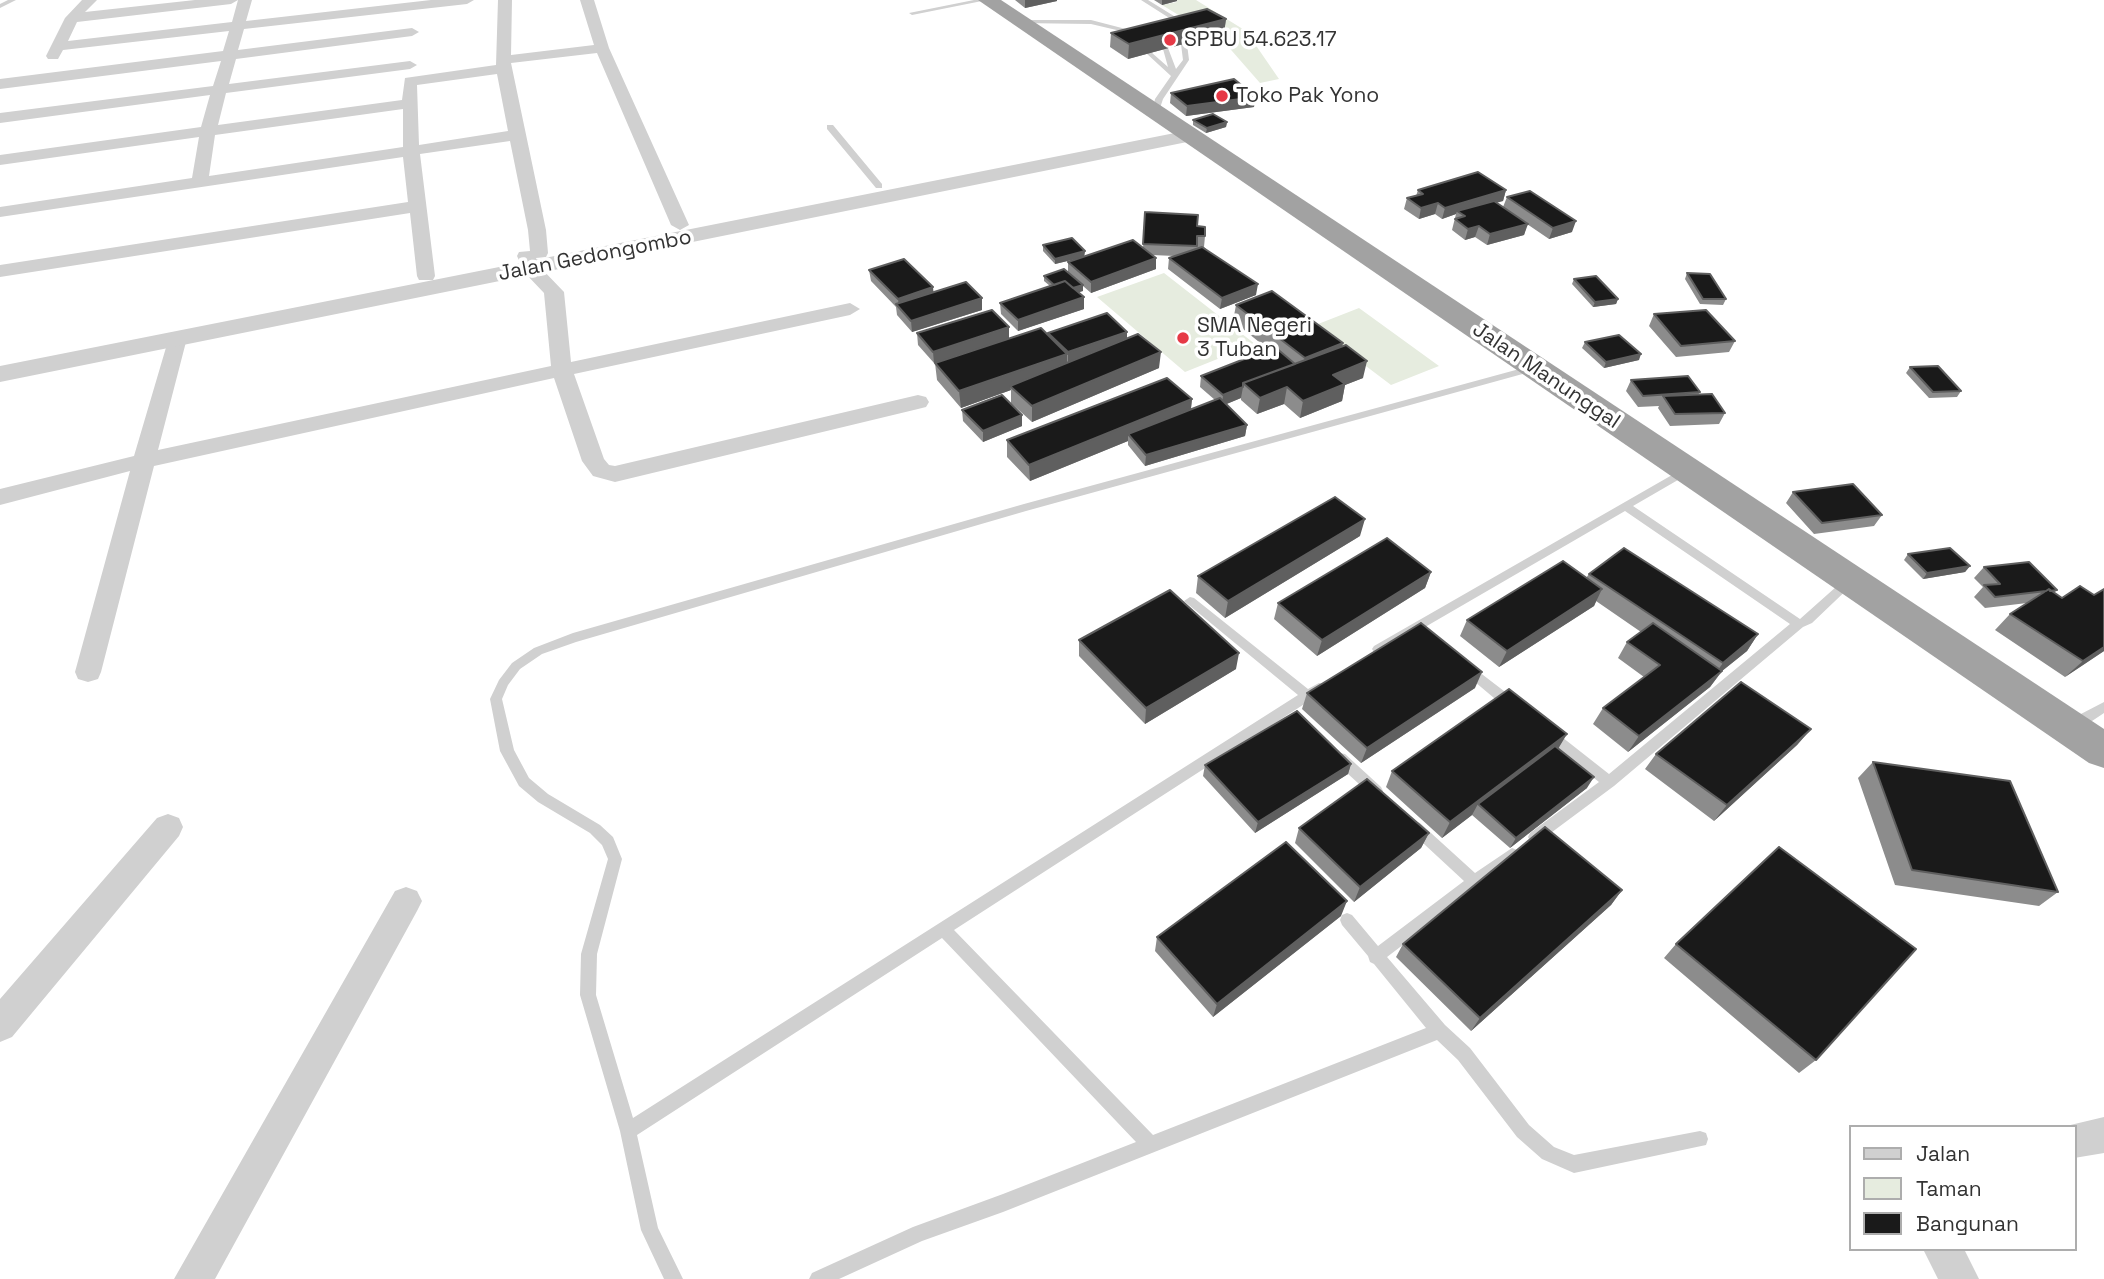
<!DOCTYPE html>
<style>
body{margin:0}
#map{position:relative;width:2104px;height:1279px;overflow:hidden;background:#fff;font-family:"Space Grotesk",sans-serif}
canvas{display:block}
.legend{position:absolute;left:1849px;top:1125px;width:228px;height:126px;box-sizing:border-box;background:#fff;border:2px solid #adadad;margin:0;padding:9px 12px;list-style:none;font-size:21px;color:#333}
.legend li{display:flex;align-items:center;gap:14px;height:35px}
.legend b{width:35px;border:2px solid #adadad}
</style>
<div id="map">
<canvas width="2104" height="1279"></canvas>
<ul class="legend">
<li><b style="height:9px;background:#d0d0d0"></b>Jalan</li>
<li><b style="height:19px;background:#e6ecdf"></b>Taman</li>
<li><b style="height:19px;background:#1a1a1a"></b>Bangunan</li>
</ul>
</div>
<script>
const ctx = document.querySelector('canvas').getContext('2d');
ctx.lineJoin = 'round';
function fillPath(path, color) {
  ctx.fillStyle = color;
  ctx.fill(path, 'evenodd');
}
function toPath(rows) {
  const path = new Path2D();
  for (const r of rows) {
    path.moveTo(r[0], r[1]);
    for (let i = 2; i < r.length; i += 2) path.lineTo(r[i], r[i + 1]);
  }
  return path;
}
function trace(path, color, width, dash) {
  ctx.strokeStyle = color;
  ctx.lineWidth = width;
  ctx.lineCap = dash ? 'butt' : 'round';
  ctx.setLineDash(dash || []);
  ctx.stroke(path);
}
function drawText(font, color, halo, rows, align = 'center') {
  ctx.font = font + ' "Space Grotesk",sans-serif';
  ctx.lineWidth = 7;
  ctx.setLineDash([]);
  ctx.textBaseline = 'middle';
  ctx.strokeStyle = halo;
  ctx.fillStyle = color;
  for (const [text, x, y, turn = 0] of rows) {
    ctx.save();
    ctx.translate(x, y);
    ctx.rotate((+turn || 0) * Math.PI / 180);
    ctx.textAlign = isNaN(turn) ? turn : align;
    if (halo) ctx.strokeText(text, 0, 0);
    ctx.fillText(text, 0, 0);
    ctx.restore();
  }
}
const green = toPath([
 [1175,0,1196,0,1246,31,1279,79,1260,83,1218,35,1225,33,1206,22,1195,25,1162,5,1177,2],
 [1164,273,1255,344,1185,372,1097,297],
 [1359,308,1439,366,1391,385,1313,326]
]);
const service = toPath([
 [8,0,16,0,0,8,0,4,8,0],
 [974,0,987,0,912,15,909,13,974,0],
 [1141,0,1148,0,1182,21,1176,25,1172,25,1171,24,1174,21,1141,0],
 [1021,20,1091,20,1145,34,1142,36,1091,24,1019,23,1019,21,1021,20],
 [1184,42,1187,44,1189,60,1163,99,1158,114,1152,114,1155,99,1171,76,1146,53,1151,52,1168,67,1163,49,1168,48,1176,69,1183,60,1181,44,1184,42],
 [827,125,833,125,882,184,882,188,876,188,827,129,827,125],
 [1534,365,1539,368,1537,370,1026,511,576,642,542,654,520,669,508,685,502,699,514,750,529,778,548,794,600,825,613,837,622,859,597,954,596,995,633,1118,1298,695,1184,601,1190,597,1194,598,1308,689,1319,683,1323,684,1325,688,1323,692,954,930,1153,1135,1426,1028,1374,964,1370,962,1368,956,1342,925,1340,920,1342,915,1347,913,1352,915,1378,946,1464,881,1410,831,1408,827,1410,823,1415,821,1420,823,1475,873,1512,848,1517,850,1519,854,1517,858,1387,957,1445,1025,1470,1048,1529,1125,1554,1147,1574,1155,1700,1131,1706,1133,1708,1139,1706,1145,1574,1173,1542,1159,1517,1137,1458,1060,1437,1040,1003,1212,922,1241,839,1279,809,1279,812,1273,913,1227,1003,1194,1136,1142,942,938,637,1135,658,1228,683,1279,664,1279,641,1230,620,1131,580,995,581,954,608,859,602,845,590,833,538,802,519,786,500,751,490,699,499,680,512,663,534,648,573,633,1024,504,1534,365],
 [1686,467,1690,469,1691,471,1690,473,1633,506,1800,619,1846,578,1850,577,1856,581,1812,623,1803,627,1614,786,1540,841,1535,843,1530,841,1528,837,1530,833,1599,782,1543,738,1541,734,1543,730,1548,729,1553,730,1609,774,1790,624,1625,511,1382,652,1378,654,1374,652,1372,649,1374,646,1686,467],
 [1466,663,1470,665,1517,701,1518,705,1517,709,1507,709,1462,671,1460,668,1462,665,1466,663],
 [2104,702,2104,713,2089,723,2083,733,2078,734,2073,733,2071,729,2079,715,2104,702],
 [1340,753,1345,754,1381,787,1383,791,1381,795,1376,797,1371,795,1335,762,1333,758,1335,754,1340,753]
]);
const minor = toPath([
 [82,0,97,0,85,12,195,0,238,0,231,4,77,22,68,41,232,22,238,0,252,0,246,21,431,0,474,0,467,4,244,29,238,50,412,28,419,32,412,36,236,59,229,84,410,61,417,65,410,69,226,93,218,125,402,100,405,78,496,65,498,0,512,0,511,55,594,45,580,0,594,0,609,48,689,225,680,230,671,225,597,53,511,63,546,230,548,253,546,257,536,258,540,267,564,292,571,362,850,303,860,309,850,315,574,374,604,459,609,465,615,466,918,395,926,397,929,402,926,407,918,409,615,482,593,476,582,461,554,378,154,466,101,672,98,679,88,682,78,679,75,672,130,471,0,505,0,489,134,456,170,334,184,334,187,338,158,450,551,366,544,293,525,273,517,256,519,252,530,251,528,230,510,141,420,154,435,276,433,280,419,280,417,276,410,213,0,277,0,265,408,202,403,157,0,217,0,207,192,178,199,137,0,165,0,155,201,127,210,95,0,123,0,113,213,86,221,61,0,89,0,79,223,51,229,31,63,50,58,59,48,59,46,56,65,18,82,0],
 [497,74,508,131,419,145,417,85,497,74],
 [403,109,403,147,209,176,215,135,403,109],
 [168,814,179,818,183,827,179,836,12,1037,0,1042,0,999,157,818,168,814],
 [406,887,417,891,422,901,417,911,215,1279,174,1279,395,891,406,887],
 [2104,1117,2104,1153,2074,1158,2074,1127,2062,1127,2104,1117],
 [1923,1249,1964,1249,1979,1279,1938,1279,1923,1249]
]);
const tertiary = toPath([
 [1190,130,1197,132,1200,136,1197,140,0,382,0,366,1190,130]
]);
const trunk = toPath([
 [978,0,1001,0,2104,729,2104,768,2089,763,978,0]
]);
const wall = toPath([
 [1015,0,1057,0,1057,1,1025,8],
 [1154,0,1177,0,1177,1,1162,5],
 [1226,19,1224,33,1128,59,1110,47,1111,33],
 [1171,93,1254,107,1186,116,1170,103],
 [1193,120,1227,122,1226,127,1206,133,1193,125],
 [1418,190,1506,190,1503,201,1496,202,1503,207,1507,197,1572,232,1549,239,1527,224,1524,235,1487,245,1475,237,1465,240,1452,230,1456,214,1442,219,1435,214,1419,219,1404,209,1407,198,1416,196],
 [1145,212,1197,226,1205,236,1204,247,1256,295,1220,309,1168,269,1169,258,1175,256,1152,255,1156,269,1091,293,1083,286,1083,291,1078,292,1084,309,1018,331,1001,314,1000,303,1050,286,1044,281,1044,276,1068,272,1068,262,1143,248],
 [1043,245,1085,251,1084,257,1055,264,1043,251],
 [869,270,933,293,982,298,982,310,912,332,897,315,896,307,871,281],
 [1687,273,1726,299,1723,305,1700,304,1685,279],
 [1574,279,1618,299,1616,304,1593,307,1572,284],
 [1236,305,1342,346,1363,378,1345,385,1342,401,1300,418,1284,404,1257,414,1241,400,1241,398,1226,404,1247,425,1245,436,1145,466,1128,445,1128,441,1030,481,1007,457,1007,440,1192,399,1191,409,1215,400,1200,387,1201,376,1269,350,1233,321],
 [1654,314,1735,341,1729,352,1676,357,1649,326],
 [1009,327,1009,339,934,363,918,345,917,333],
 [1048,333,1127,338,1159,368,1032,422,1011,403,1011,390,961,408,937,380,935,363,1048,336],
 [1585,342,1639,360,1604,368,1582,348],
 [1910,367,1961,391,1957,397,1929,398,1906,373],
 [1631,380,1700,392,1698,395,1725,413,1719,424,1670,426,1658,408,1659,406,1638,407,1626,391],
 [962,410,1022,415,1022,426,983,442,963,421],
 [1793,492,1882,515,1874,526,1814,534,1786,503],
 [1360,536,1225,618,1196,593,1198,576],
 [1908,554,1970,566,1965,572,1923,579,1904,560],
 [1984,567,2057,590,2054,593,2062,598,2094,595,2104,589,2104,651,2065,677,1995,630,2010,614,2027,603,1985,608,1974,597,1983,587,1974,578],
 [1431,572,1425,588,1317,656,1274,619,1278,603],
 [1589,574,1758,634,1747,651,1722,671,1710,687,1628,752,1593,724,1603,708,1644,677,1618,658,1627,642,1641,632,1596,601,1594,606,1499,667,1460,636,1467,620,1586,578],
 [1079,640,1236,669,1145,724,1079,656],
 [1475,688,1361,763,1302,709,1307,693],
 [1811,729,1797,745,1714,821,1645,769,1656,754],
 [1558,749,1587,788,1510,848,1472,815,1442,838,1386,787,1392,771],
 [1873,762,2058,892,2039,906,1895,885,1858,778],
 [1351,764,1348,774,1255,833,1203,776,1205,765],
 [1299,828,1429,833,1421,848,1354,902,1295,843],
 [1622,890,1611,905,1471,1031,1396,957,1403,944],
 [1341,916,1213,1017,1155,951,1157,937],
 [1676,944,1816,1060,1799,1073,1664,958]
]);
const shadedWall = toPath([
 [1025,0,1057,0,1057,1,1025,8],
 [1162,0,1177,0,1177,1,1162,5],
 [1226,19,1224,33,1128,59,1129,44],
 [1256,97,1254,107,1186,116,1187,106],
 [1227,122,1226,127,1206,133,1207,128],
 [1506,190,1503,201,1461,213,1457,211,1456,214,1442,219,1445,208],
 [1438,203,1435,214,1419,219,1421,208],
 [1576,221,1572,232,1549,239,1553,228],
 [1528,224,1524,235,1487,245,1490,234],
 [1479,226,1475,237,1465,240,1468,229],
 [1085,251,1084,257,1055,264,1055,259],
 [1156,258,1156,269,1091,293,1091,282],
 [1258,284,1256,295,1220,309,1222,298],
 [1083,285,1083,291,1070,295,1070,289],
 [933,287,934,298,899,308,898,299],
 [1084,297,1084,309,1018,331,1018,320],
 [982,298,982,310,912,332,911,321],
 [1618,299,1616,304,1593,307,1595,302],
 [1009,327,1009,339,934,363,933,352],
 [1127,332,1127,343,1068,363,1068,352],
 [1343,343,1339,360,1302,375,1305,358],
 [1161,352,1159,368,1032,422,1032,406],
 [1067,354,1067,371,1010,386,1011,390,961,408,959,391],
 [1641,354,1639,360,1604,368,1606,362],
 [1367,361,1363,378,1345,385,1342,401,1300,418,1303,401,1333,375],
 [1243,387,1241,398,1222,406,1223,395],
 [1287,387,1284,404,1257,414,1260,398],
 [1192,399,1190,416,1128,434,1128,441,1030,481,1029,465],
 [1022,415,1022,426,983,442,983,431],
 [1247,425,1245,436,1145,466,1146,455],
 [1365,519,1360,536,1225,618,1228,601],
 [1970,566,1965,572,1923,579,1927,573],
 [1431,572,1425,588,1317,656,1322,640],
 [1602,589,1594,606,1499,667,1507,651],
 [1758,634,1747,651,1722,671,1710,687,1628,752,1639,736,1712,678,1723,663],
 [2104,647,2104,651,2065,677,2083,661],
 [1239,653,1236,669,1145,724,1146,708],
 [1482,672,1475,688,1361,763,1367,748],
 [1811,729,1797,745,1714,821,1727,805],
 [1567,734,1558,749,1478,804,1472,815,1442,838,1450,822],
 [1351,764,1348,774,1255,833,1258,822],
 [1594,777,1587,788,1510,848,1516,838],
 [1429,833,1421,848,1354,902,1360,887],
 [1622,890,1611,905,1471,1031,1480,1018],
 [1347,901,1341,916,1213,1017,1217,1004]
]);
const building = toPath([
 [1207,9,1226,19,1129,44,1111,33,1207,9],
 [1234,79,1256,97,1187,106,1171,93,1234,79],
 [1213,114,1227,122,1207,128,1193,120,1213,114],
 [1478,172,1506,190,1445,208,1438,203,1421,208,1407,198,1423,194,1418,190,1478,172],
 [1530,191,1576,221,1553,228,1507,197,1530,191],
 [1494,201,1528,224,1490,234,1479,226,1468,229,1455,219,1465,216,1457,211,1494,201],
 [1145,212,1198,215,1197,226,1205,227,1205,236,1197,236,1197,246,1143,244,1145,212],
 [1072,238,1085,251,1055,259,1043,245,1072,238],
 [1133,240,1156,258,1091,282,1068,262,1133,240],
 [1202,247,1258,284,1222,298,1169,258,1202,247],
 [904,259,933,287,898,299,869,270,904,259],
 [1064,269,1083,285,1073,288,1065,281,1054,285,1044,276,1064,269],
 [1687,273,1710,274,1726,299,1703,299,1687,273],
 [1596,276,1618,299,1595,302,1574,279,1596,276],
 [1065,281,1084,297,1018,320,1000,303,1065,281],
 [966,282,982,298,911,321,896,304,966,282],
 [1272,291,1343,343,1305,358,1236,305,1272,291],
 [992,310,1009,327,933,352,917,333,992,310],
 [1706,310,1735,341,1681,346,1654,314,1706,310],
 [1107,313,1127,332,1068,352,1048,333,1107,313],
 [1041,328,1067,354,959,391,935,363,1041,328],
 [1138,334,1161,352,1032,406,1010,386,1138,334],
 [1619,335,1641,354,1606,362,1585,342,1619,335],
 [1346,345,1367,361,1333,375,1345,384,1303,401,1287,387,1260,398,1243,383,1346,345],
 [1275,347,1295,364,1243,383,1243,387,1223,395,1201,376,1275,347],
 [1938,366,1961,391,1933,392,1910,367,1938,366],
 [1688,376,1700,392,1643,396,1631,380,1688,376],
 [1167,378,1192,399,1029,465,1007,440,1167,378],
 [1712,394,1725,413,1675,414,1663,396,1712,394],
 [1002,395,1022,415,983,431,962,410,1002,395],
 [1220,398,1247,425,1146,455,1128,434,1220,398],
 [1853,484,1882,515,1822,523,1793,492,1853,484],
 [1335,497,1365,519,1228,601,1198,576,1335,497],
 [1387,538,1431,572,1322,640,1278,603,1387,538],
 [1624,548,1758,634,1723,663,1589,574,1624,548],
 [1950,548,1970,566,1927,573,1908,554,1950,548],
 [1563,561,1602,589,1507,651,1467,620,1563,561],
 [2029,562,2057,590,2050,591,2049,589,2046,591,1995,597,1984,585,2000,584,1984,567,2029,562],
 [2080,586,2094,595,2104,589,2104,647,2083,661,2010,614,2049,589,2062,598,2080,586],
 [1170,590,1239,653,1146,708,1079,640,1170,590],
 [1421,623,1482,672,1367,748,1307,693,1421,623],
 [1653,623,1722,671,1639,736,1603,708,1660,665,1627,642,1653,623],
 [1741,682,1811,729,1727,805,1656,754,1741,682],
 [1509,689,1567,734,1450,822,1392,771,1509,689],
 [1297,711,1351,764,1258,822,1205,765,1297,711],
 [1555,746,1594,777,1516,838,1478,804,1555,746],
 [1873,762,2010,781,2058,892,1912,870,1873,762],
 [1367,779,1429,833,1360,887,1299,828,1367,779],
 [1545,827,1622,890,1480,1018,1403,944,1545,827],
 [1286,842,1347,901,1217,1004,1157,937,1286,842],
 [1779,847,1916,949,1816,1060,1676,944,1779,847]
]);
const markers = [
 [1170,40,7,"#e63946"],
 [1222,96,7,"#e63946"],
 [1183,338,7,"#e63946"]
];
const farPoinames = [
 ["SPBU 54.623.17",1184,40],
 ["Toko Pak Yono",1236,96],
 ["SMA Negeri",1197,326],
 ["3 Tuban",1197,350]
];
const farStreetnames = [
 ["Jalan Gedongombo",595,256,-11],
 ["Jalan Manunggal",1546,376,34]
];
fillPath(green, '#e6ecdf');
fillPath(service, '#d0d0d0');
fillPath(minor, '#d0d0d0');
fillPath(tertiary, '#d0d0d0');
fillPath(trunk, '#a2a2a2');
fillPath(wall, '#8c8c8c');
fillPath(shadedWall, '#5f5f5f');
fillPath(building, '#1a1a1a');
trace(building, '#5f5f5f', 2);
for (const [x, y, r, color] of markers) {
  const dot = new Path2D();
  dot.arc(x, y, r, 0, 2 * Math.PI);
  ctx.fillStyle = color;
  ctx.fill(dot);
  trace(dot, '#fff', 2.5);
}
drawText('21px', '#333', '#fff', farPoinames, 'left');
drawText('21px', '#333', '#fff', farStreetnames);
</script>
